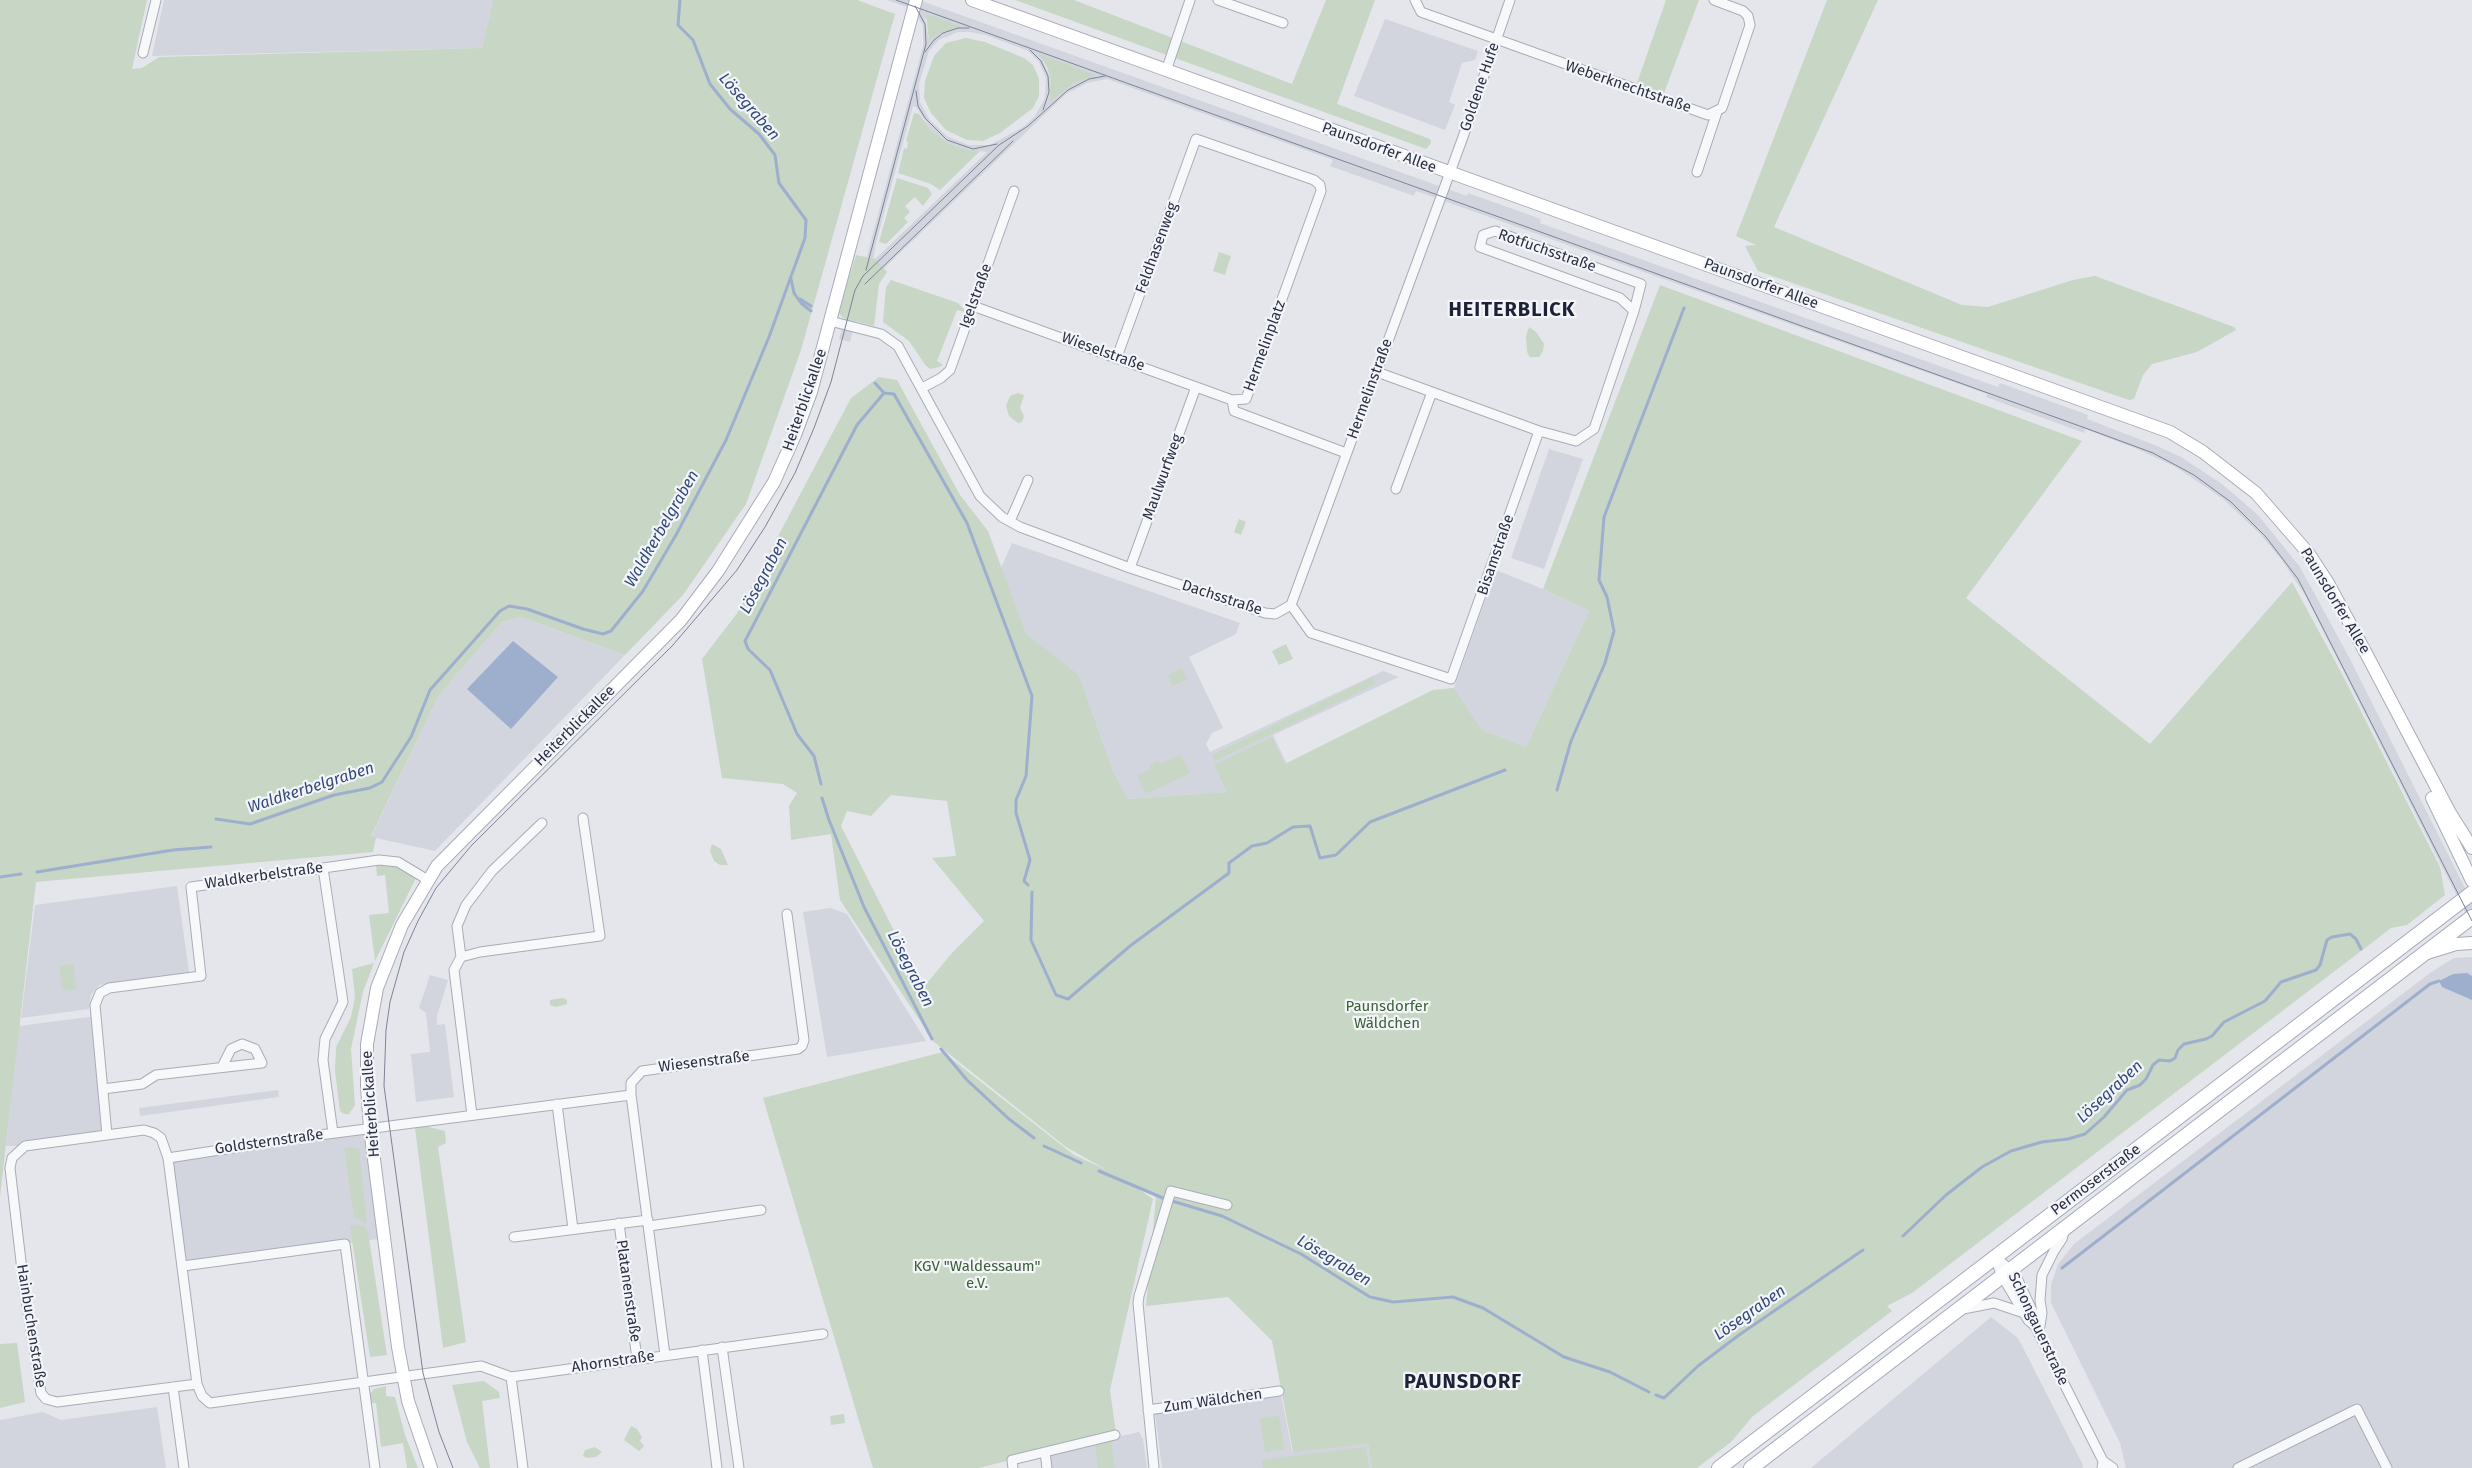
<!DOCTYPE html>
<meta charset="utf-8">
<style>
body{margin:0}
canvas{display:block;background:#e4e6ec}
</style>
<canvas width="2472" height="1468"></canvas>
<script>
const ctx = document.querySelector('canvas').getContext('2d');
ctx.lineJoin = 'round';
function fillPath(path, color) {
  ctx.fillStyle = color;
  ctx.fill(path, 'evenodd');
}
function toPath(rows) {
  const path = new Path2D();
  for (const r of rows) {
    path.moveTo(r[0], r[1]);
    for (let i = 2; i < r.length; i += 2) path.lineTo(r[i], r[i + 1]);
  }
  return path;
}
function trace(path, color, width, dash) {
  ctx.strokeStyle = color;
  ctx.lineWidth = width;
  ctx.lineCap = dash ? 'butt' : 'round';
  ctx.setLineDash(dash || []);
  ctx.stroke(path);
}
function drawText(font, color, halo, rows, align = 'center') {
  ctx.font = font + ' "Fira Sans",sans-serif';
  ctx.lineWidth = 4.5;
  ctx.setLineDash([]);
  ctx.textBaseline = 'middle';
  ctx.strokeStyle = halo;
  ctx.fillStyle = color;
  for (const [text, x, y, turn = 0] of rows) {
    ctx.save();
    ctx.translate(x, y);
    ctx.rotate((+turn || 0) * Math.PI / 180);
    ctx.textAlign = isNaN(turn) ? turn : align;
    if (halo) ctx.strokeText(text, 0, 0);
    ctx.fillText(text, 0, 0);
    ctx.restore();
  }
}
const built = toPath([
 [164,0,493,0,482,48,152,56],
 [887,0,919,0,1467,196,1468,193,1541,219,1540,223,1998,387,2000,383,2088,415,2087,419,2157,446,2181,457,2222,484,2258,515,2300,567,2350,659,2472,902,2472,926,2305,595,2281,559,2260,534,2223,499,2176,467,2135,448,2085,429,2084,433,1986,397,1987,394,1416,191,1414,196,1330,166,1333,160,1107,79,1087,83,1066,94,878,274,856,320,850,342,839,339,855,283,863,271,923,46,923,26,914,10],
 [925,18,960,27,941,32,929,41],
 [958,32,970,32,986,35,1028,51,1039,62,1046,78,1045,98,1035,116,1023,127,990,145,968,145,947,136,929,119,920,102,919,84,929,51,939,40],
 [1040,55,1095,75,1073,84,1049,103,1051,79],
 [913,106,916,107,931,130,948,143,963,149,987,152,873,261,876,243],
 [1385,19,1478,51,1475,60,1462,63,1449,102,1455,105,1445,130,1354,96],
 [1549,449,1583,459,1544,569,1511,558],
 [1012,543,1240,623,1236,634,1189,657,1223,728,1212,733,1206,744,1210,752,1383,671,1399,677,1273,735,1287,764,1233,790,1227,792,1128,799,1113,771,1079,675,1026,635,1001,568],
 [1496,570,1543,589,1589,611,1526,747,1482,730,1454,688],
 [521,617,625,655,435,851,371,837,439,695,502,622],
 [177,886,189,972,99,985,91,995,89,1009,21,1018,35,905],
 [830,908,847,914,926,1041,827,1057,803,912],
 [2472,957,2472,1468,2126,1468,2120,1443,2051,1303,2051,1285,2058,1264,2074,1244,2430,973,2454,958],
 [430,975,448,980,437,1016,437,1025,445,1024,454,1097,416,1102,411,1054,430,1052,426,1013,419,1008],
 [96,1016,107,1135,25,1146,6,1146,19,1026],
 [278,1090,279,1097,140,1116,139,1108],
 [363,1129,378,1239,183,1266,168,1158],
 [1991,1317,2018,1338,2082,1463,2083,1468,1811,1468],
 [1281,1394,1292,1451,1368,1444,1372,1468,1162,1468,1155,1413],
 [157,1407,166,1468,0,1468,0,1420,43,1412,61,1420],
 [1139,1432,1143,1439,1147,1468,1047,1468,1049,1453]
]);
const green = toPath([
 [0,0,147,0,132,69,142,68,159,57,482,48,493,0,857,0,895,14,801,350,746,504,683,595,625,655,521,617,502,622,439,695,371,836,376,838,373,852,36,882,0,1197],
 [1015,0,1074,0,1292,84,1326,0,1375,0,1337,104,1430,139,1431,143,1426,149],
 [1666,0,1699,0,1664,93,1637,83],
 [1827,0,1878,0,1774,227,1962,305,1988,307,2073,280,2095,276,2234,327,2236,330,2197,352,2152,364,2143,375,2134,399,2129,400,1758,271,1745,246,1756,245,1736,236],
 [926,14,960,26,960,27,942,32,929,41],
 [966,38,985,42,1024,58,1033,65,1039,79,1039,96,1033,108,1000,133,983,141,967,140,946,130,931,113,924,98,925,81,934,56,946,43],
 [1039,54,1096,75,1073,84,1049,103,1051,79,1047,67],
 [914,113,919,114,931,130,948,143,963,149,980,151,940,190,931,184,898,173,904,148,907,149,908,142,906,141],
 [897,178,928,188,932,194,923,206,915,197,905,206,910,212,904,218,908,222,886,244,879,242],
 [1219,252,1231,256,1225,275,1213,271],
 [856,255,875,259,887,272,879,284,874,326,843,318,838,312],
 [891,280,958,303,964,309,965,312,957,310,937,361,943,365,939,367,931,369,926,366,909,341,883,322,886,287],
 [1660,285,2082,441,1966,598,2150,744,2292,582,2342,674,2440,867,2445,895,2407,925,2391,928,2369,945,1912,1293,1887,1306,1892,1311,1753,1416,1731,1442,1697,1468,1372,1468,1368,1444,1293,1452,1272,1341,1228,1297,1146,1306,1156,1197,1125,1180,1153,1199,1110,1390,1116,1433,979,1468,873,1468,763,1098,943,1052,1074,1155,1107,1170,1066,1147,934,1042,840,900,831,834,791,840,789,806,797,793,783,784,722,778,702,659,738,612,851,398,879,377,897,380,960,495,988,531,1026,634,1079,675,1113,771,1128,799,1227,792,1214,765,1272,737,1285,764,1433,690,1454,688,1482,730,1526,747,1589,611,1543,589],
 [891,795,947,801,956,856,932,858,984,921,951,954,923,988,841,826,847,811,871,816],
 [1529,327,1536,332,1544,344,1543,351,1539,357,1530,357,1527,352,1526,336],
 [1018,393,1024,395,1020,408,1024,416,1022,422,1018,423,1009,416,1006,406,1010,396],
 [1239,519,1246,522,1241,535,1234,532],
 [1286,644,1293,659,1279,665,1272,651],
 [1182,668,1187,679,1173,686,1168,675],
 [1373,677,1376,684,1215,761,1212,755],
 [1181,755,1190,773,1146,794,1137,776,1151,769,1150,765,1158,761,1160,764],
 [712,844,721,849,728,865,720,865,714,861,710,851],
 [376,864,396,864,417,876,375,961,369,915,389,913,385,875,377,876],
 [374,963,363,992,351,1049,355,1105,349,1114,344,1114,340,1111,335,1071,336,1047,351,1017,355,997,352,969],
 [73,964,76,989,63,990,59,966],
 [563,998,567,1000,567,1004,556,1007,550,1005,550,1000],
 [425,1126,445,1131,446,1143,438,1147,466,1342,443,1348,415,1128],
 [350,1147,359,1149,367,1224,354,1217,344,1148],
 [352,1225,364,1226,368,1232,387,1355,370,1357,350,1227],
 [17,1343,25,1402,0,1408,0,1344],
 [484,1381,499,1392,500,1398,482,1401,490,1468,480,1468,467,1442,452,1385],
 [386,1386,386,1396,395,1397,405,1435,418,1468,407,1468,403,1443,381,1447,376,1403,370,1403,370,1394,374,1389],
 [844,1414,845,1423,831,1425,830,1416],
 [1279,1416,1284,1449,1265,1452,1260,1418],
 [631,1426,637,1429,642,1437,640,1441,644,1446,639,1451,624,1440],
 [1111,1441,1115,1468,1098,1468,1095,1445],
 [595,1447,602,1452,596,1457,587,1458,583,1456,585,1450],
 [1366,1447,1369,1468,1263,1468,1262,1460]
]);
const water = toPath([
 [513,641,558,677,511,729,467,689],
 [2467,973,2472,976,2472,1000,2442,987,2439,981,2453,974]
]);
const stream = toPath([
 [791,279,794,293,801,303,811,311],
 [800,299,811,306],
 [884,393,894,394,967,523,1032,696,1026,776,1016,800,1016,813,1030,860,1024,881,1028,885],
 [821,784,814,756,797,734,770,670,748,649,745,641,857,425,884,393,875,383],
 [1557,790,1571,741,1605,663,1614,631,1607,597,1599,580,1604,517,1684,308],
 [822,798,829,820,864,907,932,1039],
 [216,819,250,824,334,795,370,788,382,782,411,737,430,690,500,611,509,606,527,609,583,629,603,634,611,631,643,591,676,535,726,440,769,337,805,238,806,220,779,183,775,155,759,134,730,109,710,84,693,40,678,25,680,0],
 [37,872,173,850,211,847],
 [0,877,21,874],
 [1032,892,1031,940,1056,995,1068,999,1130,946,1229,873,1229,863,1252,846,1267,843,1293,827,1310,826,1320,858,1336,855,1370,822,1505,770],
 [941,1049,967,1080,1009,1119,1034,1138],
 [1044,1146,1081,1163],
 [1099,1171,1163,1198],
 [1172,1201,1222,1216,1301,1254,1370,1297,1393,1302,1453,1297,1483,1308,1564,1357,1610,1372,1649,1392],
 [1903,1236,1946,1195,1982,1167,2011,1151,2042,1142,2068,1139,2085,1134,2104,1117,2127,1090,2140,1085,2146,1079,2153,1065,2159,1060,2170,1061,2175,1058,2178,1050,2184,1044,2206,1039,2212,1036,2224,1022,2265,1001,2281,982,2316,970,2320,965,2327,940,2332,937,2350,934,2356,939,2361,949],
 [2062,1268,2430,984,2439,981],
 [1656,1395,1664,1398,1698,1366,1739,1335,1863,1250]
]);
const street = toPath([
 [1218,0,1283,23],
 [1415,0,1421,12,1708,115,1722,108,1750,25,1748,16,1743,11,1714,0],
 [143,53,156,0],
 [1166,71,1190,0],
 [1697,172,1717,112],
 [973,306,1232,400,1246,399,1321,191,1320,185,1314,180,1196,139,1117,357],
 [830,321,881,334,898,346,980,496,1002,517,1020,527,1130,568,1265,613,1275,614,1291,605],
 [1377,372,1539,431,1576,441,1594,429,1634,311,1620,298,1480,247,1483,235,1495,231,1641,284,1634,311],
 [922,388,941,378,950,370,1014,191],
 [1232,400,1234,411,1346,453],
 [1396,489,1432,392],
 [1010,521,1028,480],
 [1130,568,1196,387],
 [1291,605,1463,137,1510,0],
 [1291,605,1311,633,1451,679,1539,431],
 [323,868,343,1002,325,1039,323,1060,333,1133],
 [461,957,457,926,466,905,492,871,542,823],
 [103,1089,142,1084,156,1075,262,1063,255,1049,242,1044,231,1049,222,1067],
 [631,1095,665,1355],
 [557,1104,573,1229],
 [472,1115,454,970,461,957,480,952,600,936,583,818],
 [107,1135,95,1005,100,993,109,988,201,976,191,887,379,860,398,862,428,880],
 [168,1158,304,1137,631,1095,631,1083,642,1071,798,1049,802,1046,804,1040,787,914],
 [619,1223,637,1359],
 [649,1226,761,1210],
 [514,1237,648,1220],
 [1995,1257,2011,1270,2017,1278,2035,1317,2035,1326,2103,1461,2102,1468],
 [1995,1258,2002,1276,2028,1320,2035,1326],
 [183,1266,345,1244,375,1468],
 [1963,1309,1994,1303,2024,1313],
 [2039,1332,2042,1313,2040,1300,2042,1275,2054,1251,2062,1239,2065,1229],
 [722,1347,739,1468],
 [702,1350,717,1468],
 [511,1377,523,1468],
 [197,1384,168,1158,161,1138,154,1133,144,1130,25,1146,12,1158,10,1168,24,1287,41,1393,46,1399,57,1402,197,1384,202,1396,210,1403,481,1366,511,1377,823,1334],
 [173,1387,184,1468],
 [1148,1410,1279,1391],
 [1045,1452,1047,1468],
 [2103,1461,2113,1468],
 [1013,1468,1012,1460,1115,1435],
 [1154,1468,1138,1303,1139,1296,1171,1191,1227,1205],
 [2238,1468,2357,1409,2387,1468]
]);
const secondary = toPath([
 [972,0,2170,432,2203,452,2256,493,2309,554,2328,583,2368,657,2450,813,2472,848],
 [2432,798,2472,881],
 [2427,953,2456,944,2472,943],
 [431,1468,408,1401,398,1347,370,1128,367,1087,367,1044,377,988,402,925,437,866,681,620,718,571,774,482,795,435,811,392,916,0]
]);
const primary = toPath([
 [1719,1468,2472,893],
 [1751,1468,2472,917]
]);
const tram = toPath([
 [896,0,2088,429,2153,453,2194,475,2231,502,2266,537,2298,579,2472,921],
 [1030,50,1041,61,1048,76,1049,92,1043,110],
 [925,52,934,40,943,33,958,28,969,28],
 [916,91,918,106,925,118,947,140,973,149,997,144],
 [866,270,926,44,925,24,915,6],
 [865,284,1013,141],
 [453,1468,439,1432,423,1373,384,1086,386,1030,390,1002,404,952,418,921,436,888,471,846,673,645,737,570,765,527,795,473,814,428,831,382,855,290,863,276,999,145,1028,126,1068,90,1089,79,1105,76]
]);
const streetNames = [
 ["Goldene Hufe",1480,87,-71],
 ["Weberknechtstraße",1628,87,19],
 ["Paunsdorfer Allee",1379,148,20],
 ["Feldhasenweg",1157,248,-70],
 ["Rotfuchsstraße",1547,251,19],
 ["Paunsdorfer Allee",1761,284,20],
 ["Igelstraße",976,296,-70],
 ["Hermelinplatz",1265,346,-70],
 ["Wieselstraße",1103,352,20],
 ["Hermelinstraße",1370,389,-70],
 ["Heiterblickallee",805,400,-71],
 ["Maulwurfweg",1163,477,-70],
 ["Bisamstraße",1496,555,-71],
 ["Dachsstraße",1222,598,18],
 ["Paunsdorfer Allee",2335,601,59],
 ["Heiterblickallee",575,726,-45],
 ["Waldkerbelstraße",264,876,-8],
 ["Wiesenstraße",704,1062,-7],
 ["Heiterblickallee",371,1104,-94],
 ["Goldsternstraße",269,1142,-8],
 ["Permoserstraße",2096,1180,-37],
 ["Platanenstraße",628,1291,82],
 ["Hainbuchenstraße",31,1326,81],
 ["Schongauerstraße",2038,1329,65],
 ["Ahornstraße",613,1362,-8],
 ["Zum Wäldchen",1213,1401,-8]
];
const parkNames = [
 ["Paunsdorfer",1387,1007],
 ["Wäldchen",1387,1024],
 ["KGV \"Waldessaum\"",977,1267],
 ["e.V.",977,1284]
];
const waterNames = [
 ["Lösegraben",749,107,49],
 ["Waldkerbelgraben",662,529,-60],
 ["Lösegraben",764,576,-62],
 ["Waldkerbelgraben",311,788,-18],
 ["Lösegraben",910,969,63],
 ["Lösegraben",2110,1092,-43],
 ["Lösegraben",1334,1261,31],
 ["Lösegraben",1750,1313,-35]
];
const districtNames = [
 ["HEITERBLICK",1512,310],
 ["PAUNSDORF",1463,1382]
];
fillPath(built, '#d2d5de');
fillPath(green, '#c7d6c5');
fillPath(water, '#9eafcd');
trace(stream, '#9eafcd', 3);
trace(street, '#a9acb7', 11);
trace(secondary, '#a9acb7', 14);
trace(primary, '#a3a9b8', 16);
trace(street, '#f7f8fa', 9);
trace(secondary, '#fff', 12);
trace(primary, '#fff', 14);
trace(tram, '#7d8396', 1);
drawText('15px', '#2b3145', '#f4f5f9', streetNames);
drawText('15px', '#3a6137', '#f4f5f9', parkNames);
drawText('italic 16px', '#334a7b', '#f4f5f9', waterNames);
ctx.letterSpacing = '1px';
drawText('bold 20px', '#1d2236', '#f4f5f9', districtNames);
ctx.letterSpacing = '0px';
</script>
